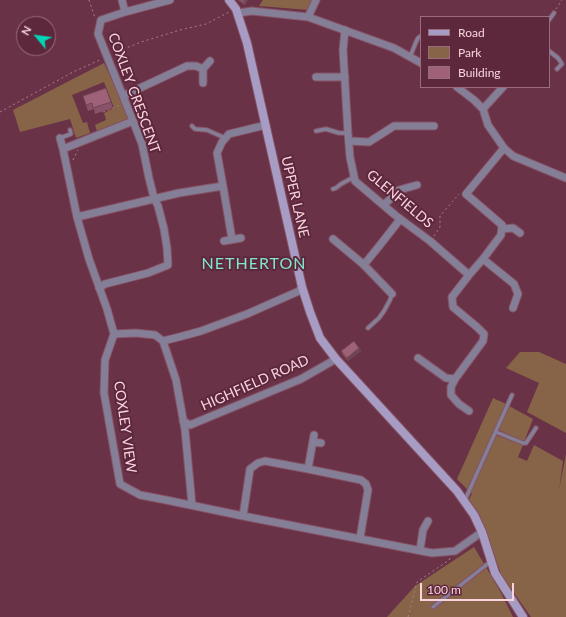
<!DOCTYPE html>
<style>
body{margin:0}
#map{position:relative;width:566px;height:617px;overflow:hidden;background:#693247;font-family:Lato,sans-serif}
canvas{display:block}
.legend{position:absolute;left:420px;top:16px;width:130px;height:72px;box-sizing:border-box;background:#5d273c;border:1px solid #9b6c7d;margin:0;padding:5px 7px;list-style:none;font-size:12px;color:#f8d4df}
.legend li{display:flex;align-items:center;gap:8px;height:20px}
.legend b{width:20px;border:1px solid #9b6c7d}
.north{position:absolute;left:16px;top:16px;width:40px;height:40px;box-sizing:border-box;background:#5d273c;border:1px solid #9b6c7d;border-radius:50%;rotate:299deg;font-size:11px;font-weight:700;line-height:16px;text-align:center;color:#f8d4df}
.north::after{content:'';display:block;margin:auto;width:14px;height:18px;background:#01d5b6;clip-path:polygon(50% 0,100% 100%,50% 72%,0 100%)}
.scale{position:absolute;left:420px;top:583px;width:94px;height:18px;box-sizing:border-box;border:2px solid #f8d4df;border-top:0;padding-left:5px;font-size:12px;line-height:14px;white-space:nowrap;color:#f8d4df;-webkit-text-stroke:3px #5d273c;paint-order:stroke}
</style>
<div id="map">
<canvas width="566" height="617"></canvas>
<ul class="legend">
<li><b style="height:5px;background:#a79cc3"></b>Road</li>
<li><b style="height:11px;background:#876348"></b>Park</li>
<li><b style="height:11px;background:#9e6177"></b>Building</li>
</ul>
<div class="north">N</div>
<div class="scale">100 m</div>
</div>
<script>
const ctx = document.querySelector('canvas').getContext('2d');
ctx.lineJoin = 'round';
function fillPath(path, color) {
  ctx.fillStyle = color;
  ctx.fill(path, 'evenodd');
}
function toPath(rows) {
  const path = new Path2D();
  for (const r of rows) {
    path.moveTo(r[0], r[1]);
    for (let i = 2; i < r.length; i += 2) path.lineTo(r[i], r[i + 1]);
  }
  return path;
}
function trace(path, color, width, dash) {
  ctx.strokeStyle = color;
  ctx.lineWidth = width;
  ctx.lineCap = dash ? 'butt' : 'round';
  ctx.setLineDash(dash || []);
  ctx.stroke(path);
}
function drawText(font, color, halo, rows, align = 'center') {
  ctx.font = font + ' Lato,sans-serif';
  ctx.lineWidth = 4;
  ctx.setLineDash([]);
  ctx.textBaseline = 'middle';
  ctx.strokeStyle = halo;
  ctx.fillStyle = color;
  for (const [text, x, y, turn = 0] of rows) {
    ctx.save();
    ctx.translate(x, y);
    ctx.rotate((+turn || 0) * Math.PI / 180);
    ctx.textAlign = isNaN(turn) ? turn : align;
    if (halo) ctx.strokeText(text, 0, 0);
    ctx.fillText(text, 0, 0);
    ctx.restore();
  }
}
const green = toPath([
 [263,0,312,0,308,10,259,6],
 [104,63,130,118,97,131,95,125,106,120,104,113,114,108,104,82,72,95,83,123,87,122,90,133,76,138,70,119,20,132,13,110],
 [520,352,539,352,566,364,566,433,527,412,539,383,506,368],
 [493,398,506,404,493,434,523,445,518,457,527,461,534,445,563,461,559,490,566,454,566,617,531,617,514,593,503,579,481,521,468,501,472,494,457,479],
 [509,406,533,419,524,442,499,430],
 [474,547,499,589,513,617,387,617,415,586]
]);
const path = toPath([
 [89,0,95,18],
 [556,9,562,0],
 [114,53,141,42,180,30,206,24,229,12],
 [0,112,73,72,100,60],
 [103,112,120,105],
 [73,160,78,150],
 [434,236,440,227,440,216,459,194],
 [408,617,417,582,449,560,450,558]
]);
const service = toPath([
 [549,20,554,13],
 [549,51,558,58,562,64,557,69],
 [410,57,416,42,418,38,421,36],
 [192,126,195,129,207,130,225,138],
 [316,131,326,129,339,133,348,133],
 [60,138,71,134,70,130],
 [333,189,336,188,341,184,354,177],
 [368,328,379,318,384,311,390,300,392,294],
 [496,432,523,443,526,443,536,428],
 [465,500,512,395],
 [433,607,490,562]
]);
const minor = toPath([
 [122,0,125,12],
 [238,13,252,11,308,17,394,48,421,63],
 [308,17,316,0],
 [345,30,343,50,348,133,350,157,355,181,395,215,430,241,469,275],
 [203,69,203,83],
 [316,77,345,77],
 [457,87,474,100,483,109,488,125,504,148,513,156,566,178],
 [123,96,187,66,196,66,203,69,210,61],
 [483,109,503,87],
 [133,121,63,149,77,217,89,259,107,309,114,334,105,360,104,393,120,484,140,495,166,500,243,516,432,553,455,551,482,532],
 [60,138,63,149],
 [349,141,369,142,394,126,434,126],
 [223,186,232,239],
 [384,205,399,190,417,185],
 [77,217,179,193,223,186,217,153,222,142,229,134,266,125],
 [502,229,513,228,520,233],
 [333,239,363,264,367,261,380,245,398,222,399,218],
 [224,241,241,238],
 [483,259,514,284,518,294,513,308],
 [363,264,392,294],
 [99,288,105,284,148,273,168,265,167,248,164,229,158,206,154,198,149,178,142,144,133,121,98,34,101,20,125,12,170,0],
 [114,334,136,333,155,335,163,341,176,380,185,430,192,505],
 [163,341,179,337,201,331,247,314,299,291,302,287],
 [418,358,446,378,455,379],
 [469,411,459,404,451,395,451,387,455,379,483,341,484,334,477,327,453,307,452,297,469,275,483,259,501,235,502,225,466,194,504,148],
 [183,421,190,425,301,379,336,359],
 [313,442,321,443],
 [308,469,314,435],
 [243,516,250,469,258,463,265,461,308,469,361,480,366,484,368,490,360,538],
 [420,550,423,530,428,521]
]);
const secondary = toPath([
 [229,0,236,9,247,43,302,287,310,312,320,338,336,359,457,491,474,515,482,532,495,573,523,617]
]);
const wall = toPath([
 [238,0,248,0,245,5],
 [106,88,113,108,95,114,94,109,88,111,83,96],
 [359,348,361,351,348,361,342,354,341,351]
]);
const shadedWall = toPath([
 [245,0,248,0,245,5,244,1],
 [359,348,361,351,348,361,347,358]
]);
const building = toPath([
 [106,88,111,102,93,108,92,103,86,105,83,96,106,88],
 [354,341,359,348,347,358,341,351,354,341]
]);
const streetNames = [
 ["COXLEY CRESCENT",134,93,70],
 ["UPPER LANE",295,197,77],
 ["GLENFIELDS",400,199,40],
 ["HIGHFIELD ROAD",255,383,-24],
 ["COXLEY VIEW",125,427,82]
];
const quarterNames = [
 ["NETHERTON",254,264]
];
fillPath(green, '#876348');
trace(service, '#865265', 5.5);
trace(minor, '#865265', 9);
trace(secondary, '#865265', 10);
trace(path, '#ac7e8e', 1, [2, 3]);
trace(service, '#857e97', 3.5);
trace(minor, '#857e97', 7);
trace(secondary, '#a79cc3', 8);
fillPath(wall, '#885366');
fillPath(shadedWall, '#6f4453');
fillPath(building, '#9e6177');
trace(building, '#6f4453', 1);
drawText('14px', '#f8d4df', '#5d273c', streetNames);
ctx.letterSpacing = '1px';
drawText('16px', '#81e5ce', '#5d273c', quarterNames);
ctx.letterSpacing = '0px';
</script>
